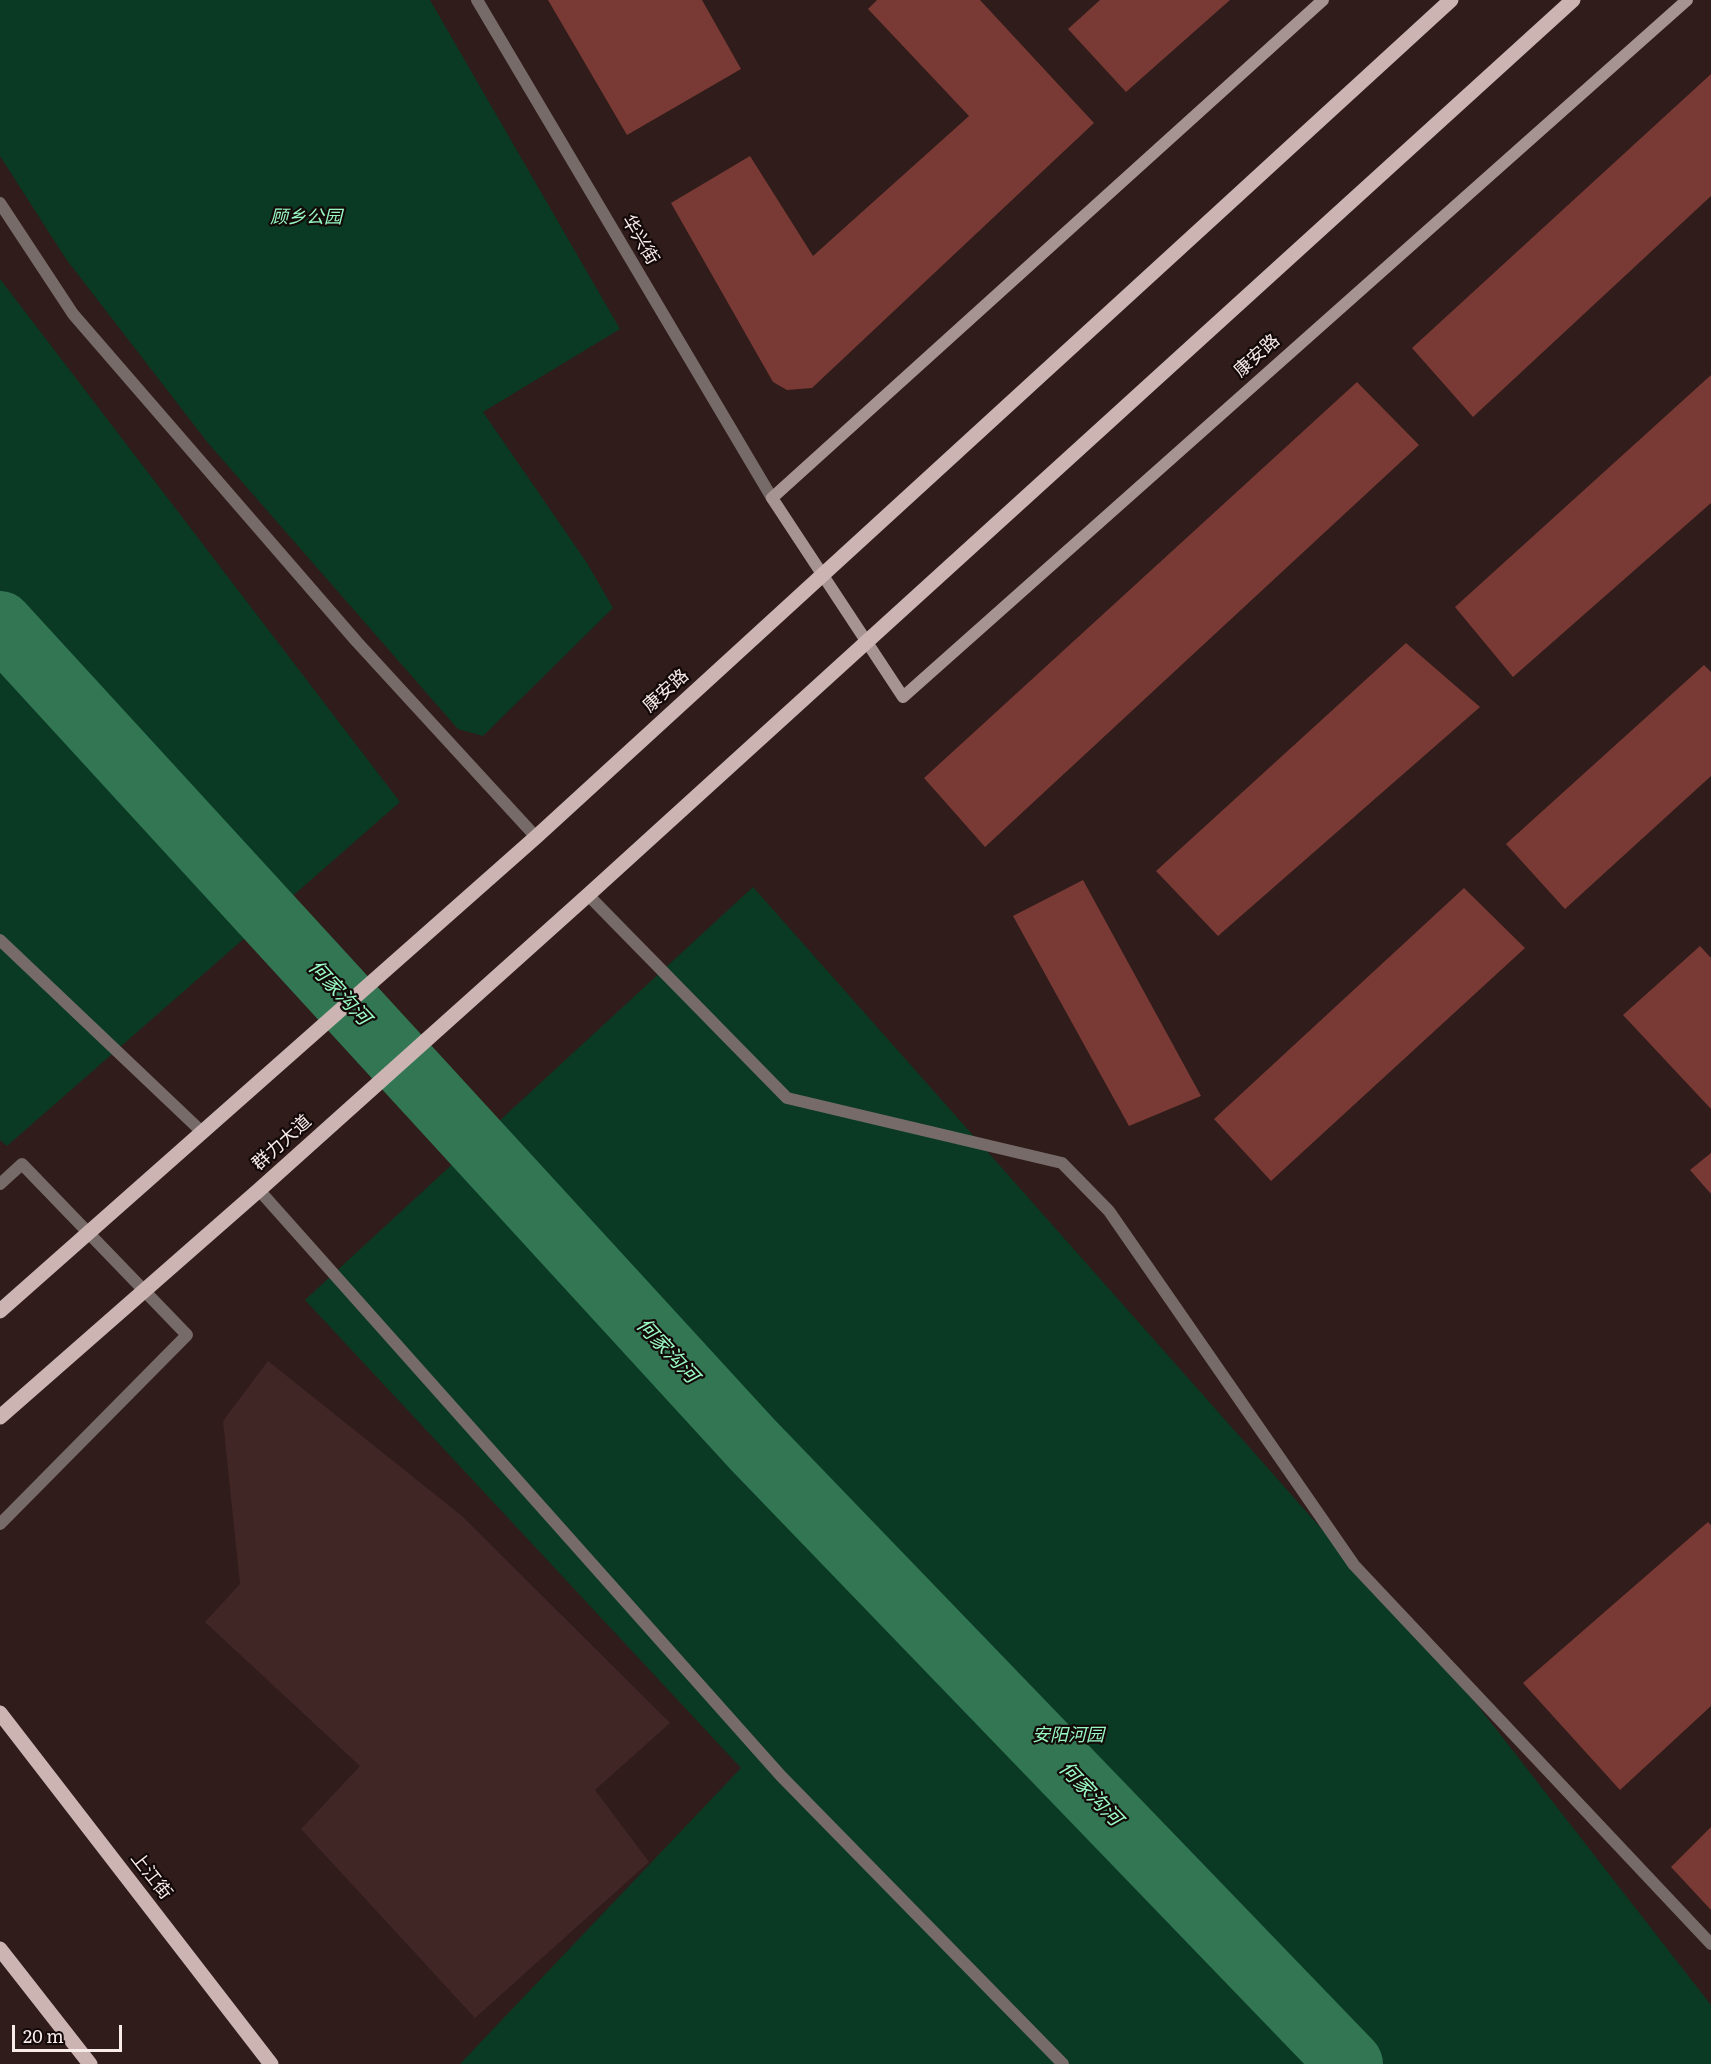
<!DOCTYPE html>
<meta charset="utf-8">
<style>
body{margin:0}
#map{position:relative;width:1711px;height:2064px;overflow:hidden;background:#301c1a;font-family:Literata,serif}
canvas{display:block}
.scale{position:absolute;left:12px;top:2025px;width:110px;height:27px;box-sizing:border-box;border:3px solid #f9ebea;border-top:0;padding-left:8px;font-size:18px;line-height:21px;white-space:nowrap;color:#f9ebea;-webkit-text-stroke:4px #120908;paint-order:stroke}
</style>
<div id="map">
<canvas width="1711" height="2064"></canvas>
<div class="scale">20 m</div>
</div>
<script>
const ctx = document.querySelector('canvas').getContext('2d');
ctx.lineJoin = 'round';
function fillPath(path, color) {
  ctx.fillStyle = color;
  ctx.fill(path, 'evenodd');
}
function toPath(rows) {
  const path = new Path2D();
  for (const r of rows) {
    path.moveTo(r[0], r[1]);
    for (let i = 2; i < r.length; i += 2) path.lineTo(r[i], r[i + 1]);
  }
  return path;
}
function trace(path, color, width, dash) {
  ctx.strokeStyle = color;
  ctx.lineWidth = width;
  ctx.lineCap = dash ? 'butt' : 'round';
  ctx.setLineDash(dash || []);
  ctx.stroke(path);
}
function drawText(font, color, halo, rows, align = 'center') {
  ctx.font = font + ' Literata,"Noto Sans SC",serif';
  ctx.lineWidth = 4.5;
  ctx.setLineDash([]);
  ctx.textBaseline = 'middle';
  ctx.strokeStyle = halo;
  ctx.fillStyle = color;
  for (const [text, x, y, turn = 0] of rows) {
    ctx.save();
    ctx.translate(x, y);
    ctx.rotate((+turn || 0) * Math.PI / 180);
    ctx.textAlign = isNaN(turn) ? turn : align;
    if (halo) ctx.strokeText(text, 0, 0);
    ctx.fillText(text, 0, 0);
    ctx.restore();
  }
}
const built = toPath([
 [268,1361,462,1516,670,1723,595,1790,649,1862,475,2018,301,1829,360,1766,205,1622,240,1584,223,1421]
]);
const green = toPath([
 [0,0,430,0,620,329,483,412,587,563,613,608,483,736,458,729,208,443,66,259,0,156],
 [0,279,400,802,7,1146,0,1140],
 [753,887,1475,1702,1711,2005,1711,2064,460,2064,741,1768,305,1300]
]);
const river = toPath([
 [0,624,753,1445,1350,2064]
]);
const building = toPath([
 [548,0,702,0,741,69,627,135],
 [877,0,980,0,1094,123,812,388,787,390,773,382,671,203,750,156,813,256,969,116,868,9],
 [1100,0,1230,0,1126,92,1068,29],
 [1711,74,1711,196,1473,417,1412,348],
 [1711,375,1711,503,1513,677,1455,607],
 [1357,382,1419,445,985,847,924,778],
 [1406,643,1480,707,1218,936,1156,871],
 [1704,665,1711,672,1711,776,1565,909,1506,844],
 [1083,880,1201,1096,1129,1126,1013,916],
 [1464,888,1525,948,1271,1181,1214,1119],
 [1700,946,1711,958,1711,1109,1623,1015],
 [1711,1153,1711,1194,1690,1170],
 [1708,1522,1711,1525,1711,1706,1620,1790,1523,1683],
 [1711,1827,1711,1910,1671,1867]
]);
const lane = toPath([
 [588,895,787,1098,1062,1163,1109,1211,1354,1565,1711,1944],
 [0,940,201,1131],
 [0,1184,22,1164,187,1335,0,1524],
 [259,1190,781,1776,1063,2064]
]);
const street = toPath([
 [477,0,772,498],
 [0,203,73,314,357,642,536,837]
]);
const secondary = toPath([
 [1323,0,772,498,903,697,1687,0]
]);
const primary = toPath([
 [0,1311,536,837,1451,0],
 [0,1417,259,1190,588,895,1573,0],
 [0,1713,271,2064],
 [0,1949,90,2064]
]);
const parkNames = [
 ["顾乡公园",306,218],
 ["安阳河园",1068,1736]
];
const streetNames = [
 ["华兴街",640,240,59],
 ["康安路",1257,356,-42],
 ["康安路",666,691,-42],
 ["群力大道",282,1143,-42],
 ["上江街",151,1876,52]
];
const waterNames = [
 ["何家沟河",339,993,47],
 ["何家沟河",667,1351,47],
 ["何家沟河",1090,1794,46]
];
fillPath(built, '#402624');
fillPath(green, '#0a3a24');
trace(river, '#327653', 66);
fillPath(building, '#793a35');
trace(lane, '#766b69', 12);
trace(street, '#766b69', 12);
trace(secondary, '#a69492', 12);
trace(primary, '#cbb4b1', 15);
drawText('italic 18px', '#97f8c2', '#120908', parkNames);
drawText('18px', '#f9ebea', '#120908', streetNames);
drawText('italic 20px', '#9afbc5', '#120908', waterNames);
</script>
